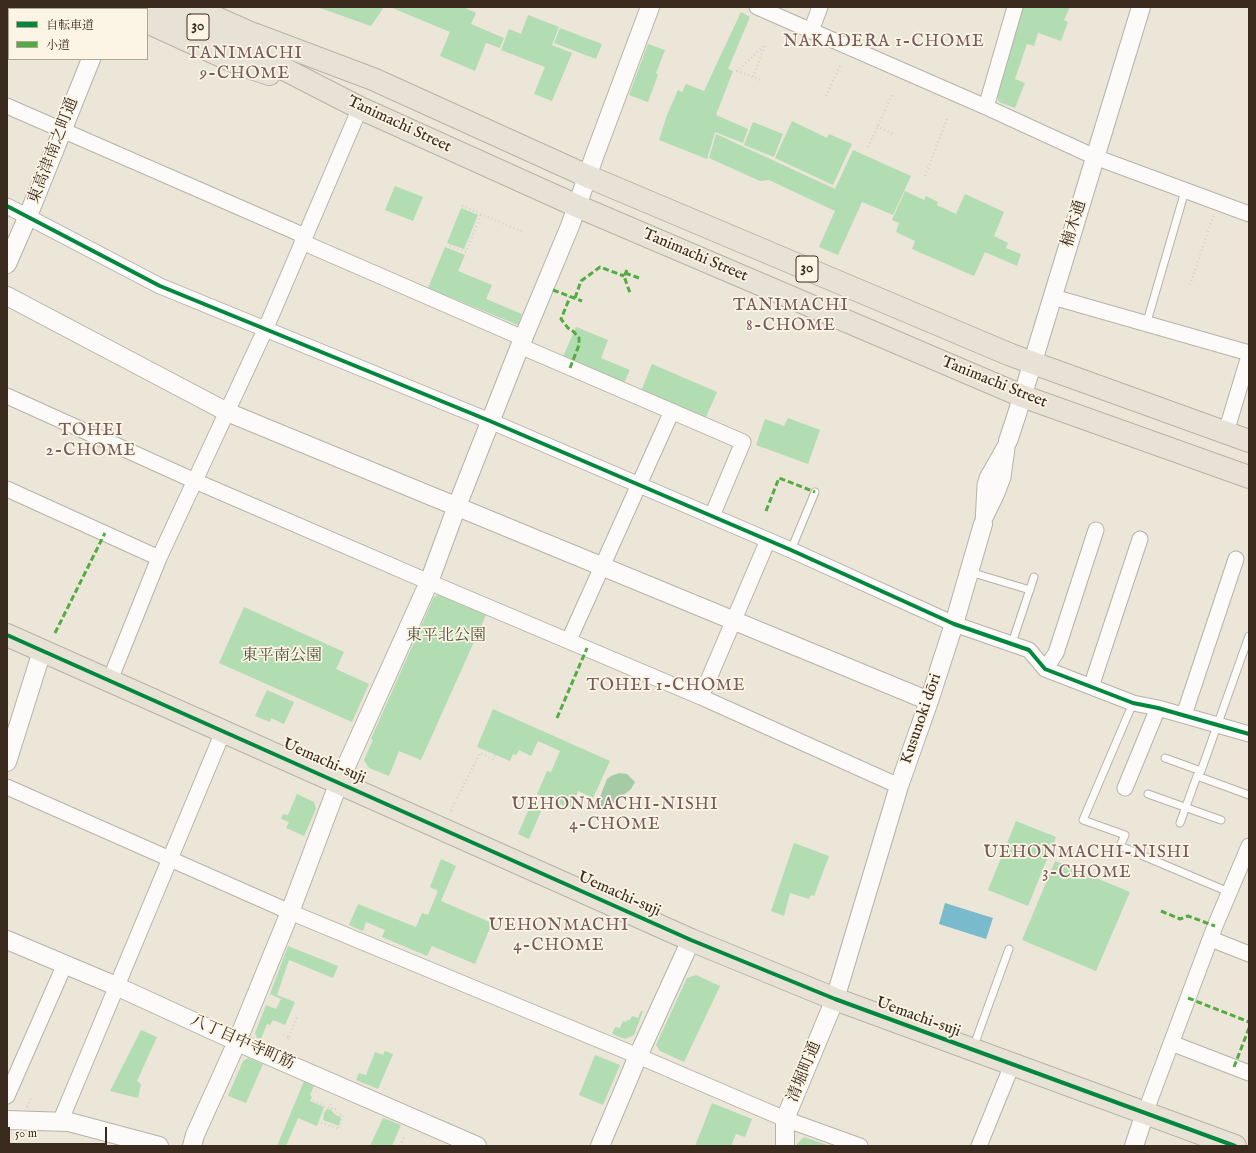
<!DOCTYPE html>
<meta charset="utf-8">
<style>
body{margin:0}
#map{position:relative;width:1256px;height:1153px;overflow:hidden;background:#ebe6d8;font-family:"IM FELL English","Noto Serif JP",serif}
canvas{display:block}
.frame{position:absolute;inset:0;border:8px solid #3b2a1e;pointer-events:none}
.legend{position:absolute;left:8px;top:8px;width:140px;height:52px;box-sizing:border-box;background:#fcf5e5;border:1px solid #afa495;margin:0;padding:5px 7px;list-style:none;font-size:12px;color:#3b2a1e}
.legend li{display:flex;align-items:center;gap:8px;height:20px}
.legend b{width:20px;border:1px solid #afa495}
.scale{position:absolute;left:8px;top:1127px;width:99px;height:18px;box-sizing:border-box;border:2px solid #3b2a1e;border-top:0;padding-left:5px;font-size:12px;line-height:14px;white-space:nowrap;color:#3b2a1e;-webkit-text-stroke:3px #fcf5e5;paint-order:stroke}
</style>
<div id="map">
<canvas width="1256" height="1153"></canvas>
<div class="frame"></div>
<ul class="legend">
<li><b style="height:5px;background:#00873e"></b>自転車道</li>
<li><b style="height:5px;background:#55ab43"></b>小道</li>
</ul>
<div class="scale">50 m</div>
</div>
<script>
const ctx = document.querySelector('canvas').getContext('2d');
ctx.lineJoin = 'round';
function fillPath(path, color) {
  ctx.fillStyle = color;
  ctx.fill(path, 'evenodd');
}
function toPath(rows) {
  const path = new Path2D();
  for (const r of rows) {
    path.moveTo(r[0], r[1]);
    for (let i = 2; i < r.length; i += 2) path.lineTo(r[i], r[i + 1]);
  }
  return path;
}
function trace(path, color, width, dash) {
  ctx.strokeStyle = color;
  ctx.lineWidth = width;
  ctx.lineCap = dash ? 'butt' : 'round';
  ctx.setLineDash(dash || []);
  ctx.stroke(path);
}
function drawText(font, color, halo, rows, align = 'center') {
  ctx.font = font + ' "IM FELL English","Noto Serif JP",serif';
  ctx.lineWidth = 3.5;
  ctx.setLineDash([]);
  ctx.textBaseline = 'middle';
  ctx.strokeStyle = halo;
  ctx.fillStyle = color;
  for (const [text, x, y, turn = 0] of rows) {
    ctx.save();
    ctx.translate(x, y);
    ctx.rotate((+turn || 0) * Math.PI / 180);
    ctx.textAlign = isNaN(turn) ? turn : align;
    if (halo) ctx.strokeText(text, 0, 0);
    ctx.fillText(text, 0, 0);
    ctx.restore();
  }
}
const green = toPath([
 [317,7,384,7,371,26],
 [390,7,463,7,476,13,471,24,504,38,500,48,486,43,475,71,440,56,450,32],
 [1020,7,1070,7,1064,20,1068,22,1061,41,1038,33,1034,46,1027,44,1015,79,1025,83,1015,108,999,102,996,94],
 [741,12,750,17,728,69,733,71,716,115,748,129,743,143,715,132,707,159,659,140,667,115,678,90,682,92,686,84,704,91],
 [528,15,559,27,552,45,572,53,552,101,534,94,545,67,501,50,509,29,521,34],
 [560,28,602,44,596,59,554,43],
 [648,44,665,50,656,73,658,75,648,102,629,95],
 [792,121,827,138,829,134,852,144,833,185,775,158],
 [753,122,783,134,774,157,744,145],
 [716,134,835,189,853,150,911,176,893,215,862,202,838,255,819,247,835,211,769,180,760,181,709,158],
 [395,186,423,197,413,221,385,210],
 [905,191,924,200,926,196,938,202,937,205,956,214,965,194,1004,212,994,236,1008,243,1006,248,1021,254,1017,266,985,252,974,276,912,249,915,241,896,232,899,223,892,220],
 [461,208,478,215,464,249,447,243],
 [445,247,465,255,458,271,492,285,486,299,522,314,518,325,428,288],
 [576,327,608,340,601,358,630,370,623,385,562,359],
 [652,364,717,392,705,419,641,391],
 [788,418,820,430,808,464,756,445,765,419,784,426],
 [438,595,486,615,421,760,399,751,389,776,369,768,364,760,373,740,371,739,434,597],
 [244,607,344,652,336,669,369,684,352,722,219,663],
 [267,690,294,702,284,724,271,718,270,722,255,716],
 [493,709,610,761,593,798,578,791,571,809,537,794,547,771,551,772,560,751,538,741,531,756,519,750,516,755,513,754,510,761,477,747],
 [297,794,314,802,316,809,304,836,286,828,289,822,281,819,283,814,288,815],
 [531,804,542,809,529,839,518,834],
 [1016,821,1056,837,1028,906,988,890],
 [794,843,829,856,814,896,811,895,809,899,790,893,784,916,771,911],
 [441,859,456,866,441,901,492,923,475,964,432,946,427,956,382,937,385,930,366,922,363,931,349,925,358,904,416,927,422,913,428,915,438,891,430,887],
 [1055,861,1130,892,1096,971,1022,940],
 [288,946,338,966,333,978,289,960,277,995,295,1002,285,1025,273,1020,270,1025,267,1024,261,1039,257,1038,255,1033,266,1005,276,1009,281,999,270,994],
 [696,975,720,986,684,1062,660,1051,656,1045,687,978],
 [641,1011,643,1011,634,1035,625,1039,612,1034,615,1027,620,1028,623,1021,626,1022,627,1020,630,1020,632,1016,638,1018],
 [141,1030,157,1037,137,1081,141,1084,138,1098,110,1091],
 [385,1051,393,1054,378,1089,356,1080,359,1073,366,1075,375,1052,383,1055],
 [595,1055,620,1065,603,1105,579,1095],
 [248,1058,263,1064,246,1103,228,1096,243,1061],
 [304,1081,314,1086,310,1095,312,1097,310,1101,324,1107,317,1126,298,1118,286,1146,277,1146],
 [712,1103,752,1119,745,1137,736,1134,731,1146,695,1146],
 [327,1109,331,1110,335,1115,341,1117,339,1126,323,1120,324,1113],
 [383,1118,401,1125,392,1146,370,1146],
 [804,1137,830,1146,797,1146,797,1144]
]);
const forest = toPath([
 [619,773,627,774,635,782,631,789,611,805,603,807,600,806,600,797,607,779,611,776]
]);
const water = toPath([
 [945,903,993,918,986,939,939,924]
]);
const path = toPath([
 [753,77,765,45,737,71,761,80],
 [826,96,840,66],
 [877,126,893,134],
 [868,147,893,93],
 [925,176,947,119],
 [462,206,523,232],
 [450,246,466,252,481,214],
 [1190,285,1214,214],
 [457,798,480,753,493,759,495,755],
 [451,811,455,802],
 [283,1035,289,1037,287,1041],
 [289,1037,297,1017],
 [313,1101,332,1109],
 [331,1104,332,1109,337,1110],
 [27,1107,32,1096],
 [321,1123,339,1129,343,1115,337,1113,338,1109],
 [330,1126,335,1113,337,1113],
 [400,1146,405,1135]
]);
const service = toPath([
 [1146,325,1185,191],
 [791,550,815,492],
 [970,572,1030,590],
 [1249,636,1201,771,1197,776,1249,795],
 [1012,643,1034,577],
 [1133,703,1083,820,1125,835,1120,846,1224,890],
 [1165,758,1201,771],
 [1148,794,1221,820],
 [1180,823,1197,776],
 [973,1048,1009,949]
]);
const minor = toPath([
 [757,7,986,107,1095,157,1249,214],
 [811,31,820,7],
 [7,106,305,236],
 [986,107,1015,7],
 [7,206,160,286,490,421,791,550,954,624,1029,650,1045,669,1133,703,1158,708,1249,734],
 [302,242,523,338],
 [1053,297,1249,353],
 [520,346,743,442,712,516],
 [7,396,195,481,429,582,701,697,899,786],
 [1226,432,1249,356],
 [7,489,159,558],
 [986,516,997,493,1003,477,1007,448],
 [983,524,985,485,987,478,1008,441],
 [569,640,672,411],
 [1045,669,1056,653,1096,530],
 [110,680,159,558,265,330,360,108],
 [1091,687,1140,539],
 [701,697,768,540],
 [1184,715,1236,559],
 [7,787,290,912,638,1056,785,1119,860,1146],
 [1125,788,1158,708],
 [1211,939,1249,954],
 [1171,1043,1249,1073],
 [7,1096,65,964],
 [1145,1113,1215,926,1249,846],
 [60,1122,223,732],
 [979,1146,1012,1065]
]);
const tertiary = toPath([
 [7,264,28,216,91,59],
 [7,296,227,412,929,701],
 [1008,441,1016,417,1141,7],
 [7,762,42,651],
 [7,940,116,986,249,1047,477,1146],
 [7,1120,69,1122,159,1146],
 [192,1146,195,1135,237,1042,290,912,339,782,429,582,457,506,520,346,570,226,594,157,650,7],
 [600,1146,638,1056,691,940],
 [785,1146,785,1119,835,999,899,786,929,701,954,624,983,524],
 [1134,1146,1145,1113]
]);
const primary = toPath([
 [113,7,117,9],
 [154,7,243,48,360,108,577,206,1022,396,1249,477],
 [192,7,248,32,373,79,587,176,1011,355,1249,441],
 [147,22,237,63,269,74],
 [7,635,691,940,835,999,1235,1146]
]);
const quiet = toPath([
 [627,270,624,276,630,293],
 [625,273,639,278],
 [553,290,582,301],
 [575,298,581,281,600,267,624,276],
 [570,368,579,345,579,338,574,332,568,328,561,319,570,297],
 [766,511,779,478,815,492],
 [55,633,105,533],
 [557,718,587,648],
 [1161,911,1180,919,1188,916,1215,926],
 [1188,998,1249,1022],
 [1234,1067,1249,1028]
]);
const cycleway = toPath([
 [7,206,160,286,490,421,791,550,954,624,1029,650,1045,669,1133,703,1158,708,1249,734],
 [7,635,691,940,835,999,1235,1146]
]);
const shields = [
 [198,27,22],
 [807,269,22]
];
const shieldNames = [
 ["30",198,27],
 ["30",807,269]
];
const streetNames = [
 ["Tanimachi Street",399,125,25],
 ["東高津南之町通",54,151,-69],
 ["楠木通",1075,224,-73],
 ["Tanimachi Street",695,256,23],
 ["Tanimachi Street",994,383,22],
 ["Kusunoki dōri",922,719,-71],
 ["Uemachi-suji",324,762,24],
 ["Uemachi-suji",619,895,24],
 ["Uemachi-suji",918,1018,20],
 ["八丁目中寺町筋",242,1043,24],
 ["清堀町通",805,1072,-68]
];
const parkNames = [
 ["東平北公園",446,637],
 ["東平南公園",282,657]
];
const neighbourhoodNames = [
 ["NAKADERA 1-CHOME",884,43],
 ["TANIMACHI",245,55],
 ["9-CHOME",245,75],
 ["TANIMACHI",791,307],
 ["8-CHOME",791,327],
 ["TOHEI",91,432],
 ["2-CHOME",91,452],
 ["TOHEI 1-CHOME",666,687],
 ["UEHONMACHI-NISHI",615,806],
 ["4-CHOME",615,826],
 ["UEHONMACHI-NISHI",1087,854],
 ["3-CHOME",1087,874],
 ["UEHONMACHI",559,927],
 ["4-CHOME",559,947]
];
fillPath(green, '#b2dcb2');
fillPath(forest, '#a4cba6');
fillPath(water, '#7abacd');
trace(service, '#b7b2a8', 9);
trace(minor, '#b7b2a8', 17);
trace(tertiary, '#b7b2a8', 20);
trace(primary, '#b7b2a8', 24);
trace(path, '#d5d2cf', 2.5, [1, 3]);
trace(service, '#fcfbf9', 7);
trace(minor, '#fcfbf9', 15);
trace(tertiary, '#fcfbf9', 18);
trace(primary, '#e7e2d5', 22);
trace(quiet, '#55ab43', 3, [6, 3]);
trace(cycleway, '#00873e', 4);
for (const [x, y, w] of shields) {
  const box = new Path2D();
  box.roundRect(x - w / 2, y - 13, w, 26, 3);
  ctx.fillStyle = '#fcf5e5';
  ctx.fill(box);
  trace(box, '#3b2a1e', 1);
}
drawText('bold 15px', '#3b2a1e', null, shieldNames);
drawText('16px', '#3b2a1e', '#fcf5e5', streetNames);
drawText('16px', '#4d543b', '#fcf5e5', parkNames);
ctx.letterSpacing = '1px';
drawText('17px', '#75595d', '#fcf5e5', neighbourhoodNames);
ctx.letterSpacing = '0px';
</script>
